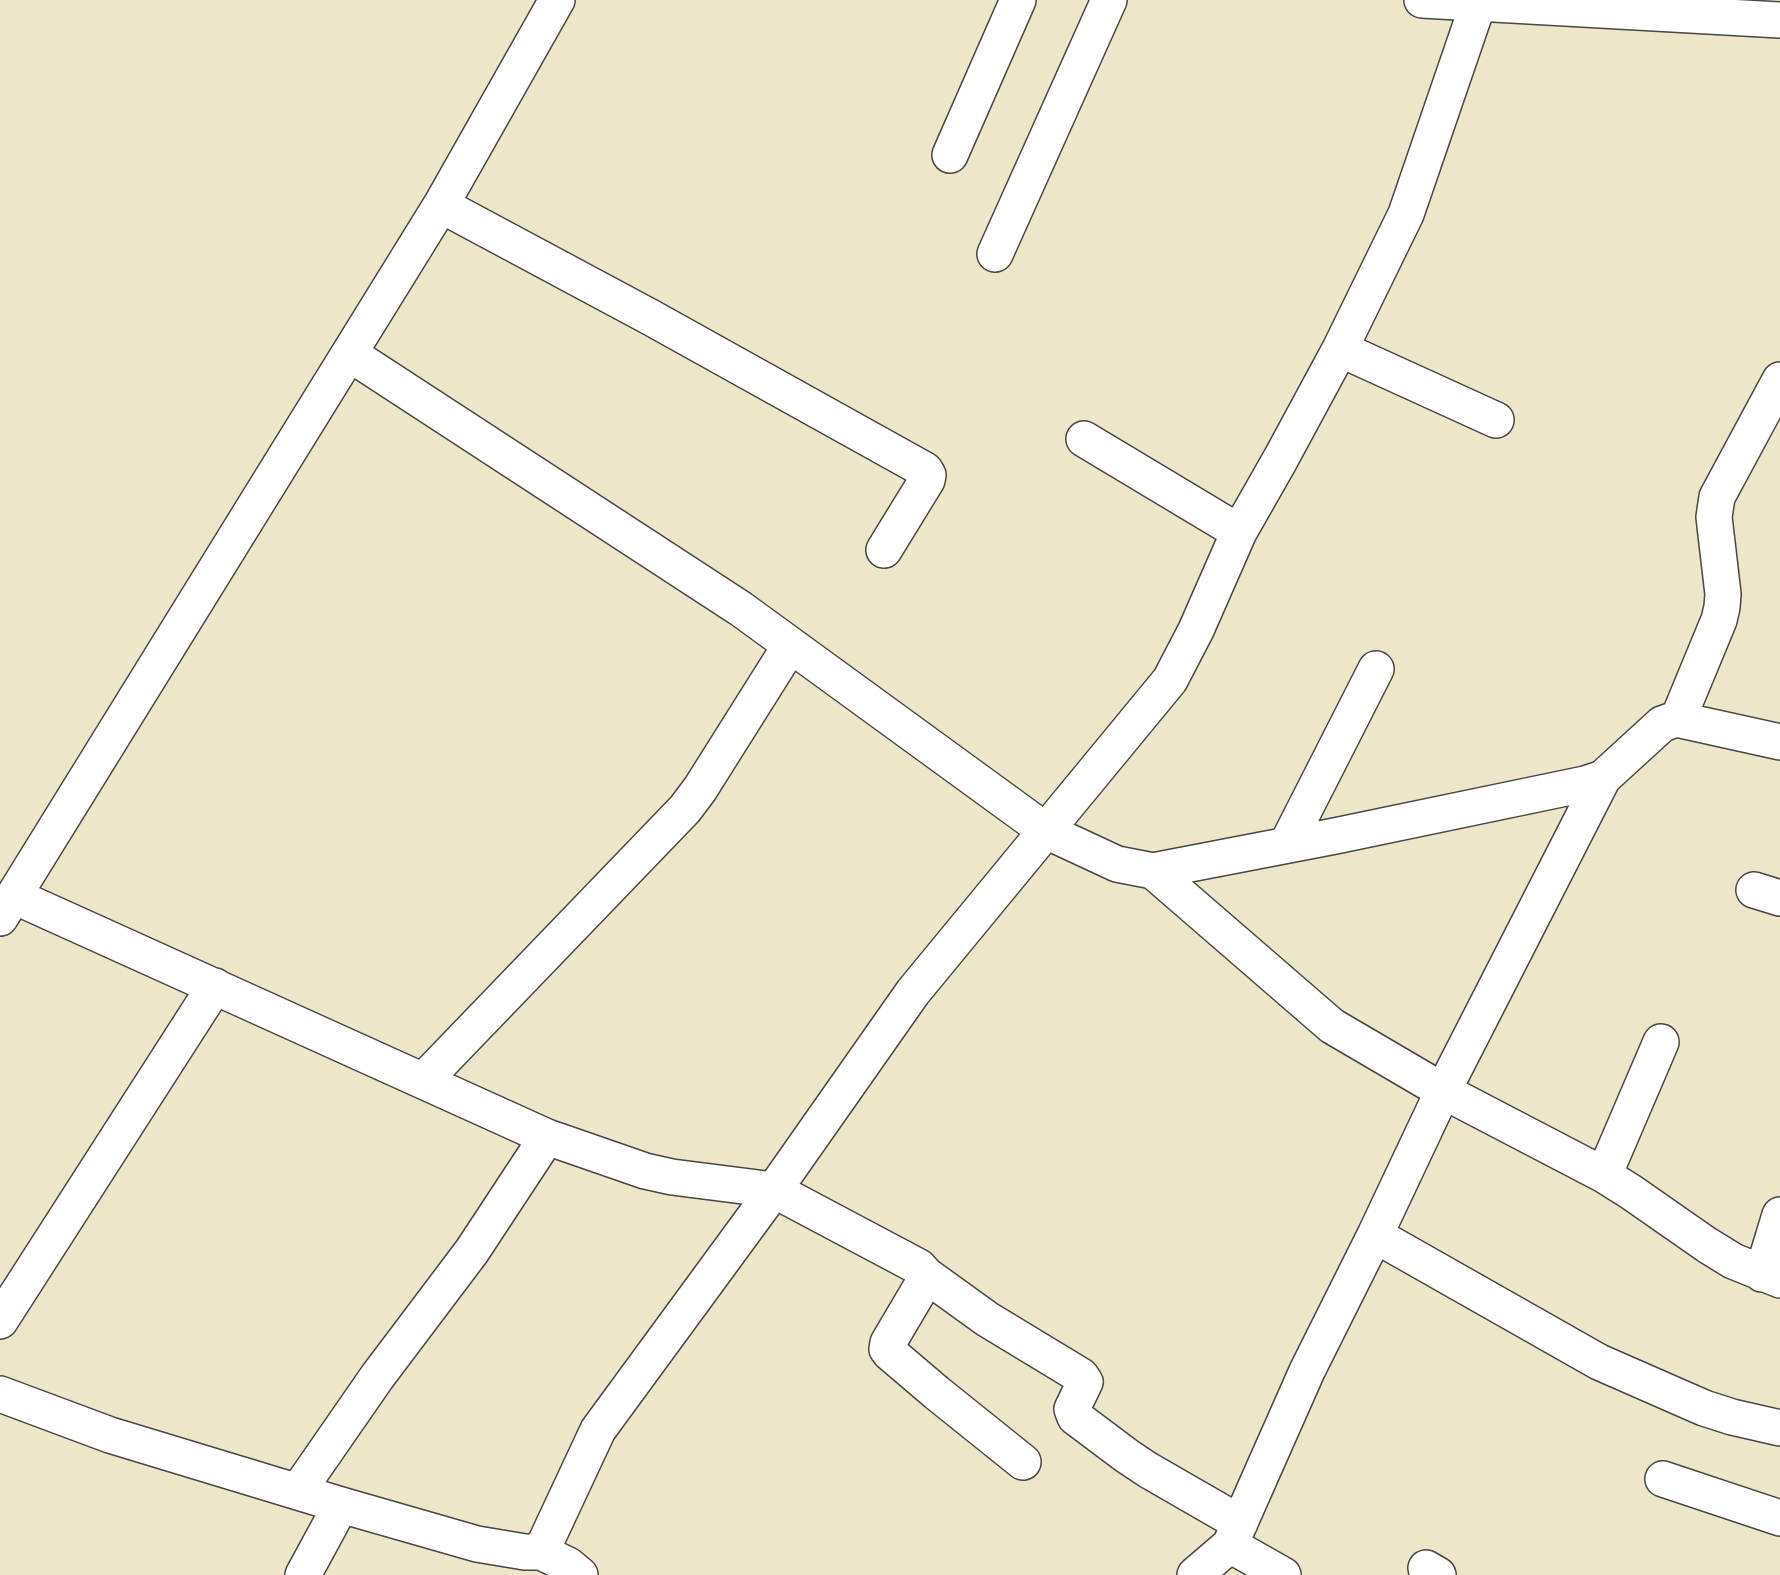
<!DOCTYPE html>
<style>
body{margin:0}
canvas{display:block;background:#ede6c9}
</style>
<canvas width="1780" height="1575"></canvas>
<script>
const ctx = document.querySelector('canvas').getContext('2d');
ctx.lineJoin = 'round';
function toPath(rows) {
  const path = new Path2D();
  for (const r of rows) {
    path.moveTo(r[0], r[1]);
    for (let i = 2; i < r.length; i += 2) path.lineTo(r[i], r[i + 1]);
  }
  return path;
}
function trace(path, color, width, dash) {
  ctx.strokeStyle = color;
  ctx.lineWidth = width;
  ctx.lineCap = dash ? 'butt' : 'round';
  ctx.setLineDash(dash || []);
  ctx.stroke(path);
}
const minor = toPath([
 [1422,0,1780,20],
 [950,155,1018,0],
 [441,205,650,317,925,470,928,475,927,480,884,550],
 [995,254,1109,0],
 [1340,349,1496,420],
 [350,354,741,609,1046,831,1117,864,1153,871,1332,1026,1443,1091,1604,1175,1631,1192,1707,1245,1733,1261,1780,1280],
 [1084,439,1239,532],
 [1678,719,1719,620,1722,607,1723,594,1714,517,1717,497,1780,380],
 [1287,844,1376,669],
 [1153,871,1335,836,1585,784,1603,778,1662,724,1676,719,1780,742],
 [1754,890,1780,898],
 [14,896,547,1137,645,1171,672,1177,774,1190,919,1267,926,1275,924,1282,888,1343,887,1349,890,1353,937,1393,1023,1462],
 [0,918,441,205,557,0],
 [424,1080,685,809,700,789,790,646],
 [1604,1175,1661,1042],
 [1375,1235,1599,1362,1704,1408,1732,1417,1780,1428],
 [1762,1274,1780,1215],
 [926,1275,987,1319,1081,1376,1085,1382,1072,1409,1075,1417,1127,1456,1148,1470,1240,1523],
 [0,1321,215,986],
 [0,1394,110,1435,341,1505,477,1544,525,1552,541,1552,568,1565,580,1575],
 [1663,1479,1780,1518],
 [298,1491,377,1377,472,1251,547,1137],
 [1230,1545,1307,1371,1375,1235,1443,1091,1603,778],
 [541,1552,598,1430,774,1190,913,992,1170,680,1196,630,1239,532,1280,460,1340,349,1406,214,1478,4],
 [1426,1568,1438,1575],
 [303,1575,341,1505],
 [1195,1575,1230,1545,1283,1575]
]);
trace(minor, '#484743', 38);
trace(minor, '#fff', 35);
</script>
